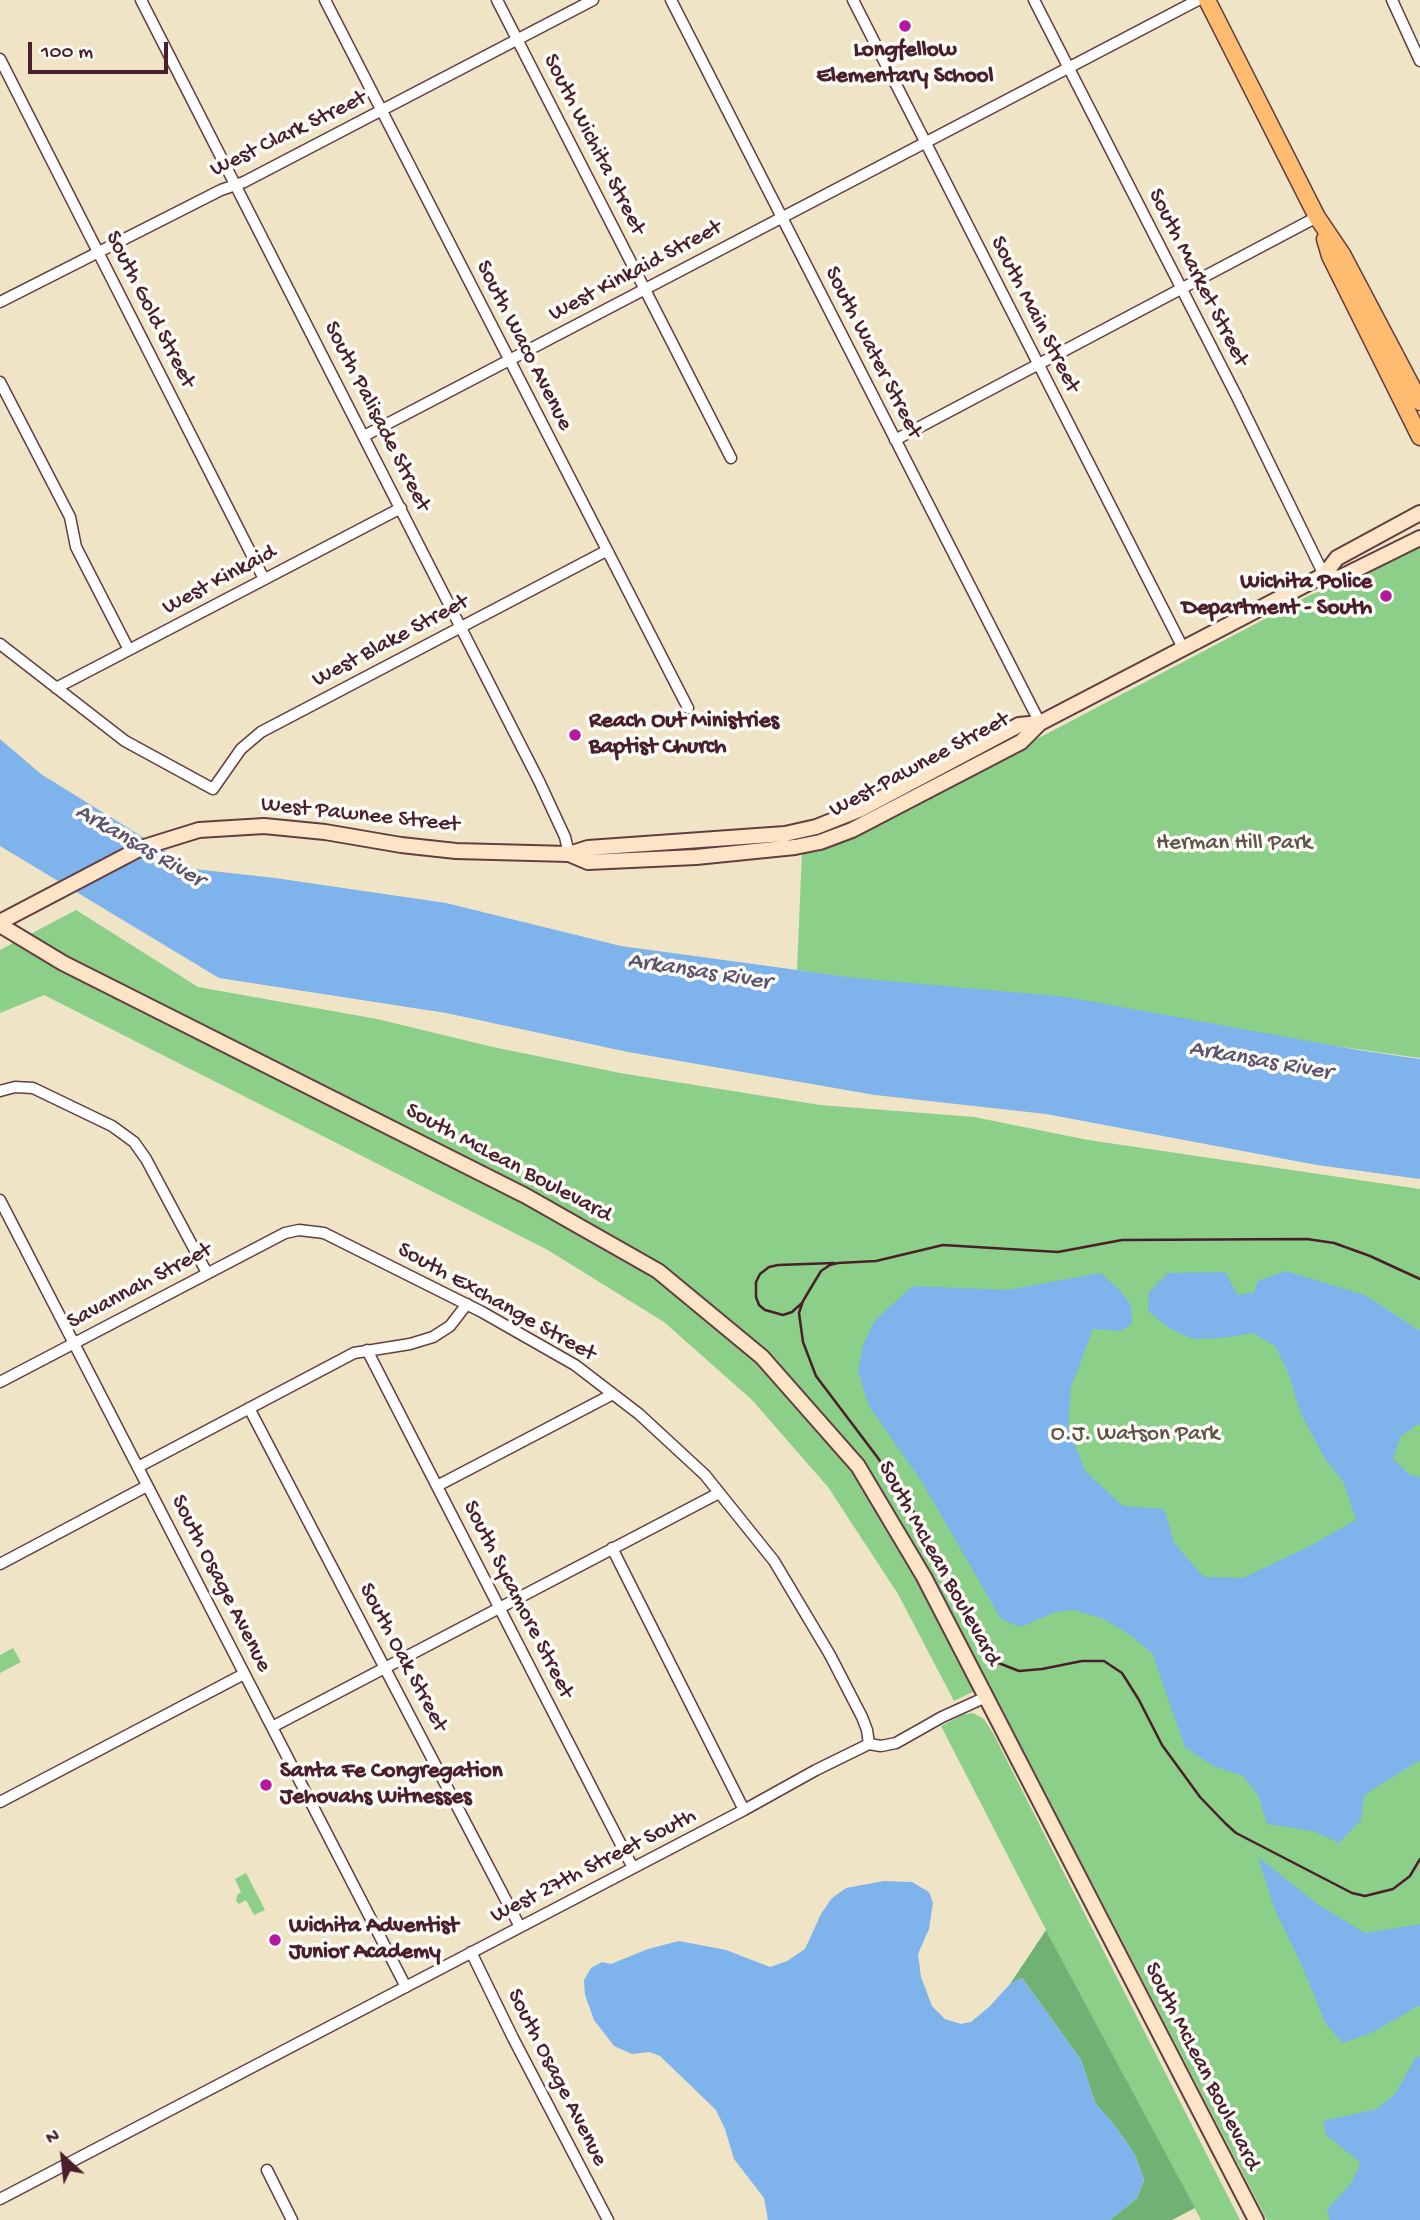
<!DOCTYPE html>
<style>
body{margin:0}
#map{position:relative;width:1420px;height:2220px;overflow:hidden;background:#f0e4c6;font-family:"Gochi Hand",sans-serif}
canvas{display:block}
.north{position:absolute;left:28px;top:2122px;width:70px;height:70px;-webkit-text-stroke:5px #fdfcf7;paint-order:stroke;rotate:333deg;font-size:19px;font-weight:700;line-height:28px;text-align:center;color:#4a1f2b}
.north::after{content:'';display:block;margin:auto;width:24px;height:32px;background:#4a1f2b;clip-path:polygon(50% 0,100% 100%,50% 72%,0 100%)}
.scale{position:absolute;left:28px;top:42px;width:140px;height:32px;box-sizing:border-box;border:4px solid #4a1f2b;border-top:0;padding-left:9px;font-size:21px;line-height:24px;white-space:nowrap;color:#4a1f2b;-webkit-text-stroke:5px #fdfcf7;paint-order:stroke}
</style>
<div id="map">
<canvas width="1420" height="2220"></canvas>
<div class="north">N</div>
<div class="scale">100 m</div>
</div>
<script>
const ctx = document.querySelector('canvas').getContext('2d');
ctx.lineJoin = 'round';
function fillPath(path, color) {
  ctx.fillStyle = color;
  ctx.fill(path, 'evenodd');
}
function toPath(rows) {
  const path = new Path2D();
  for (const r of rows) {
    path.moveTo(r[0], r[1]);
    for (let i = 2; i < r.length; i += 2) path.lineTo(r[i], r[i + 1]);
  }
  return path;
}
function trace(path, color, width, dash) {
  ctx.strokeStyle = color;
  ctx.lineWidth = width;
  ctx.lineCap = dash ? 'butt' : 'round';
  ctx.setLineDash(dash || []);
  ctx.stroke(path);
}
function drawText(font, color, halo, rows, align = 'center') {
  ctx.font = font + ' "Gochi Hand",sans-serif';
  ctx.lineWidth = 7;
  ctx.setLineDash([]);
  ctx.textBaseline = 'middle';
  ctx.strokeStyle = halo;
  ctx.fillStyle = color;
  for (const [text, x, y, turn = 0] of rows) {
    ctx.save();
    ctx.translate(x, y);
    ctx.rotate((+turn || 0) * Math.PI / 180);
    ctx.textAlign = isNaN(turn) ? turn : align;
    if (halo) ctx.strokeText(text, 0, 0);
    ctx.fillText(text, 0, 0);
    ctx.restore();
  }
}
const green = toPath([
 [1420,545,1420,1058,797,970,802,852,889,817,1312,594,1346,583],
 [76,910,198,987,377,1019,493,1047,620,1073,820,1105,974,1117,1088,1140,1420,1189,1420,2220,1267,2220,989,1684,954,1701,898,1594,828,1487,752,1400,664,1322,546,1249,44,995,0,1013,0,950],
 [13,1648,21,1662,0,1673,0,1655],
 [973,1713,984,1719,993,1733,1240,2220,1201,2220,1046,1930,941,1726,962,1715],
 [246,1873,265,1910,254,1915,246,1900,239,1904,236,1901,237,1895,241,1892,235,1879]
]);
const forest = toPath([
 [1046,1930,1195,2208,1172,2220,1110,2220,1137,2198,1144,2180,1135,2155,1116,2127,1095,2103,1081,2060,1022,1978,1010,1984]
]);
const water = toPath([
 [0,739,41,774,194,869,275,878,446,903,621,946,856,978,1067,997,1358,1050,1420,1059,1420,1179,1317,1165,1046,1114,875,1095,628,1052,446,1013,219,978,0,846],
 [1285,1271,1365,1295,1420,1331,1420,1423,1401,1436,1393,1459,1410,1475,1420,1477,1420,1760,1364,1795,1361,1820,1339,1843,1313,1831,1267,1824,1258,1795,1243,1776,1213,1766,1185,1747,1152,1653,1130,1635,1104,1619,1074,1610,1056,1612,1020,1627,1001,1619,922,1482,869,1406,858,1371,863,1345,875,1320,913,1286,1008,1290,1100,1273,1119,1289,1131,1305,1132,1324,1121,1331,1093,1329,1071,1387,1068,1428,1086,1472,1123,1506,1164,1509,1175,1544,1204,1577,1243,1578,1310,1546,1356,1520,1344,1483,1324,1457,1301,1414,1288,1372,1275,1346,1253,1333,1222,1338,1193,1339,1169,1328,1148,1311,1149,1292,1168,1273,1225,1272,1238,1295,1254,1292,1258,1281],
 [1258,1857,1319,1905,1365,1933,1420,1924,1420,2005,1373,2032,1343,2043,1326,2024,1299,1959,1274,1908],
 [884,1881,912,1882,929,1892,933,1903,929,1929,918,1954,921,1977,932,2006,945,2019,961,2024,971,2022,989,2007,1010,1984,1022,1978,1081,2060,1095,2103,1116,2127,1135,2155,1144,2180,1137,2198,1110,2220,768,2220,764,2198,734,2159,725,2129,716,2110,660,2056,649,2052,632,2054,614,2046,594,2020,585,1995,584,1980,591,1968,602,1962,611,1964,648,1949,679,1941,726,1950,770,1967,787,1961,805,1949,821,1914,832,1898,846,1888],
 [1420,2056,1420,2220,1330,2220,1327,2209,1350,2185,1361,2163,1326,2135,1323,2121,1377,2109,1395,2094,1416,2057]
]);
const street = toPath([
 [141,0,539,781,565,837,569,854],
 [325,0,688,708],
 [497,0,731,458],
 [671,0,1040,723],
 [853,0,1183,648],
 [1034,0,1237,397,1324,575],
 [1392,0,1420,61],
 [0,59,264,579],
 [0,302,221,190,244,182,593,0],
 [0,382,70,517,76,547,129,650],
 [364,436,1198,0],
 [895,440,1317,217],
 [0,644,125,741,213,789,241,749,261,732,606,551],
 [56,688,401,508],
 [0,1091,15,1087,33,1088,112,1126,134,1142,146,1159,207,1273],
 [0,1200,406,1987],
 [367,1350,633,1868],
 [0,1382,285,1233,299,1230,324,1233,482,1312,575,1365,639,1414,705,1475,774,1561,830,1655,862,1717,867,1730,869,1744],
 [249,1408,520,1927],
 [138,1467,354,1353,410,1344,433,1337,450,1326,467,1304],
 [437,1486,613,1394],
 [612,1548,744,1810],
 [0,1564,147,1486],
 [272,1727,719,1493],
 [0,1802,244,1674],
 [471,1952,513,2038,608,2220],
 [267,2170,292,2220],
 [0,2199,744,1810,816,1770,869,1744,881,1746,896,1743,942,1717,986,1697]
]);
const secondary = toPath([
 [1324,575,1339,578,1420,538],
 [569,854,588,862,696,857,795,847,820,842,852,830,1021,742,1040,723,1324,575,1337,558,1420,513],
 [0,922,141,848,199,830,264,826,325,832,401,845,456,851,569,854,588,848,785,834,816,827,859,810,1019,725,1040,723],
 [0,925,63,963,526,1196,658,1271,762,1357,858,1466,924,1577,1256,2220]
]);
const primary = toPath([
 [1207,0,1317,217,1342,254,1420,402],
 [1325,239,1330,256,1420,437]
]);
const rail = toPath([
 [1420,1279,1370,1256,1334,1243,1307,1239,1122,1240,1058,1252,943,1245,876,1261,838,1263,830,1265,821,1271,803,1301,799,1313,803,1342,816,1376,878,1458,917,1517,939,1558,980,1646,996,1662,1019,1671,1042,1669,1082,1661,1104,1661,1122,1673,1139,1700,1162,1745,1200,1797,1225,1823,1236,1833,1352,1893,1365,1896,1393,1889,1410,1876,1420,1859],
 [802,1303,792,1312,783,1315,765,1310,759,1305,756,1297,756,1282,760,1274,769,1267,778,1265,834,1263]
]);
const markers = [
 [905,26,7,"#b5179e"],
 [1386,596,7,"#b5179e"],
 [575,735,7,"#b5179e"],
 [266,1785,7,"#b5179e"],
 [275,1940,7,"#b5179e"]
];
const poiNames = [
 ["Longfellow",905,51,"center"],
 ["Elementary School",905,77,"center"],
 ["Wichita Police",1372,583,"right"],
 ["Department - South",1372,609,"right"],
 ["Reach Out Ministries",589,722],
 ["Baptist Church",589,748],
 ["Santa Fe Congregation",280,1772],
 ["Jehovahs Witnesses",280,1798],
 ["Wichita Adventist",289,1927],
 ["Junior Academy",289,1953]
];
const streetNames = [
 ["West Clark Street",289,135,-26],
 ["South Wichita Street",593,145,63],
 ["West Kinkaid Street",636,272,-28],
 ["South Market Street",1197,278,63],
 ["South Gold Street",149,310,63],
 ["South Main Street",1034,315,63],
 ["South Waco Avenue",523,346,63],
 ["South Water Street",872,353,63],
 ["South Palisade Street",376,417,63],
 ["West Kinkaid",220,581,-28],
 ["West Blake Street",391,642,-28],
 ["West Pawnee Street",920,766,-28],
 ["West Pawnee Street",360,816,6],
 ["South McLean Boulevard",508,1164,28],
 ["Savannah Street",140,1287,-28],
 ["South Exchange Street",496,1303,29],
 ["South McLean Boulevard",938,1564,61],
 ["South Osage Avenue",220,1584,63],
 ["South Sycamore Street",517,1600,63],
 ["South Oak Street",402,1658,62],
 ["West 27th Street South",594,1867,-27],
 ["South McLean Boulevard",1201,2067,63],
 ["South Osage Avenue",556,2078,63]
];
const parkNames = [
 ["Herman Hill Park",1234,844],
 ["O.J. Watson Park",1135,1435]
];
const waterNames = [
 ["Arkansas River",139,847,30],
 ["Arkansas River",699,973,9],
 ["Arkansas River",1260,1062,10]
];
fillPath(green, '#8bcf88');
fillPath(forest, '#70b274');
fillPath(water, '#7eb3ec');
trace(street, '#633d42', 13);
trace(secondary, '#633d42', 18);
trace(primary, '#633d42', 19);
trace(street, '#fff', 10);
trace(secondary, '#fee4c6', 14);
trace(primary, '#fdbc70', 16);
trace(rail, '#4a1f2b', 2.5);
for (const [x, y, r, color] of markers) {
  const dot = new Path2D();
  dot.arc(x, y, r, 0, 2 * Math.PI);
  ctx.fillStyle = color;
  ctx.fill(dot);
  trace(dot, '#fdfcf7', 2.5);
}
drawText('bold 23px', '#4a1f2b', '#fdfcf7', poiNames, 'left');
drawText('23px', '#4a1f2b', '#fdfcf7', streetNames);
drawText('23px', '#5e5447', '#fdfcf7', parkNames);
drawText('italic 24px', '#5c536f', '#fdfcf7', waterNames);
</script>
